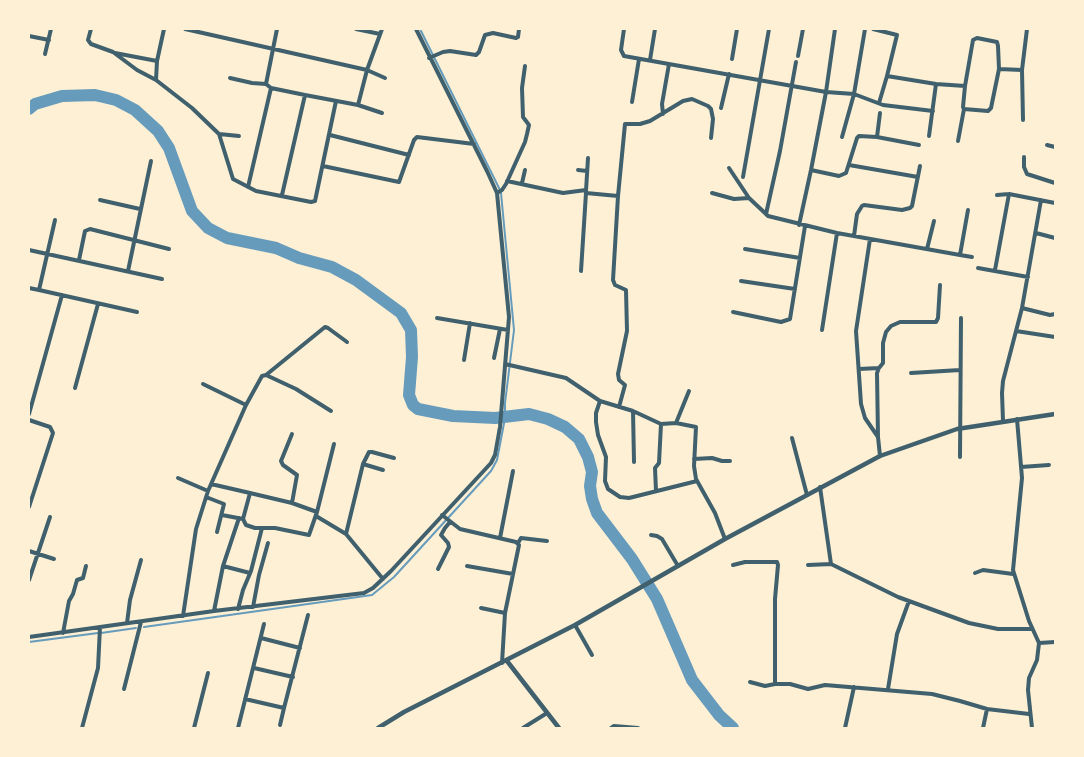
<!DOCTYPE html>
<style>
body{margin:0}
#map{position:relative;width:1084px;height:757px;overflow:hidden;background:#fdf0d5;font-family:Lora,serif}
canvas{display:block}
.frame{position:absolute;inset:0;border:30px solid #fdf0d5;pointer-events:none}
</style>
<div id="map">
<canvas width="1084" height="757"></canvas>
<div class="frame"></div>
</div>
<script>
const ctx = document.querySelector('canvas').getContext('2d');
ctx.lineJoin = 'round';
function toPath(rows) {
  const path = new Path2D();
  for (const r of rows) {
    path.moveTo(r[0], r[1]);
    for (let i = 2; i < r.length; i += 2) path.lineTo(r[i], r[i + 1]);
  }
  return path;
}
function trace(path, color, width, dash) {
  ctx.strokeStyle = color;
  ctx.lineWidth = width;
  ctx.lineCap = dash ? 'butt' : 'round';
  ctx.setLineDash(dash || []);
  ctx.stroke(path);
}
const stream = toPath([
 [420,29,500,190],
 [144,627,372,595,394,577,491,471,497,460,505,418,505,403,514,330,501,193],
 [101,633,136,628],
 [29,642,98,633]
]);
const river = toPath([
 [29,109,35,104,62,96,95,95,116,100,135,110,158,131,169,148,192,211,208,228,227,238,276,248,299,258,332,267,356,280,401,313,411,330,412,357,409,395,413,405,418,409,453,416,495,418,529,414,548,419,565,427,579,439,588,457,592,472,590,486,592,499,597,513,632,559,657,599,692,680,719,715,733,728]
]);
const minor = toPath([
 [91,29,88,40,91,44,113,52,137,70,156,80,192,108,219,134,233,179,256,191,311,202,315,201,336,101],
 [185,29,367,70,385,78],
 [356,29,380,34],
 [624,29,621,50,624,56,826,92,811,170,799,225],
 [835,29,826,92,854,94,883,105,933,111],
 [873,29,897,35,887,76,936,84,965,86,963,107,964,109,988,111,991,108,999,69,1022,70,1027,29],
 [29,36,49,40],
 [115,53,157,61],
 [45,54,51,29],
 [798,56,803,29],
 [429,58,443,52,450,51,476,55,479,52,485,35,493,33,516,38,518,37,519,29],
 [732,59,737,29],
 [650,60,655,29],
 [796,62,780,151,766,214,768,216,837,233,960,255,968,210],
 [1022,70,1023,120],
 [230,78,252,83,266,84,271,88,305,95,358,105,382,113],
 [156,80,157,61,164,29],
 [266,84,277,29],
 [965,86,973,40,977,38,997,42,998,46,999,69],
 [632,102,639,59],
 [879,103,887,76],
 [358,105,367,70,382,29],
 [721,108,729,74],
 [663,114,662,104,669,64],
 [219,134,239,136],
 [330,135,409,155],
 [929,136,936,84],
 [842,137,854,94,865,29],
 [877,137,880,113],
 [958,141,964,109],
 [1047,145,1055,147],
 [1024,157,1024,167,1027,174,1055,183],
 [849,165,918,177],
 [323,166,399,182,414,140,417,137,474,144],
 [729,168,749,198,766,214],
 [578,170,587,171],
 [811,170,839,176,846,173,857,138,859,136,877,137,919,145],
 [743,177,769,29],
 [507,181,563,193,586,190],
 [522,183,525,170],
 [248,187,271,88],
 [586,191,588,158],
 [497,193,502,190,506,184,525,142,527,134,529,125,523,117,522,88,525,66],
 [712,193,734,199,749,198],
 [282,195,305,95],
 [997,195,1009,194,1055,203],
 [618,196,613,280,615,285,626,290,627,331,618,374,619,380,625,385,619,407],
 [100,200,140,209],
 [1036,233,1055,238],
 [854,236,857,214,862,206,864,205,902,210,910,208,912,206,920,166],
 [870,239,856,331,861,404,865,418,878,437,880,456],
 [745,249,800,258],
 [927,249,934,221],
 [29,250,162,279],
 [960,255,972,257],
 [79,260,85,231,90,229,169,249],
 [978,268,1028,277],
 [995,270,1009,194],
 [128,271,151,161],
 [581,271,586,193,618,196,625,124,640,124,650,121,683,101,692,99,708,106,711,109,713,119,711,138],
 [741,281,795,289],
 [29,288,39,290,55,220],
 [39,290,137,312],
 [1022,308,1050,315,1055,314],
 [733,312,781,322,790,319,805,226],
 [437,318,508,330],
 [822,330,837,233],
 [1016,331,1055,337],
 [494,358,500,329],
 [464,360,470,323],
 [505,364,566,378,600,401,633,411,661,424,676,423,696,427,694,466,696,479,715,513,725,539],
 [859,369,879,368],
 [911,373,960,370],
 [266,375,325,327,328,328,347,342],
 [203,384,246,405],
 [75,388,98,304],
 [600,401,596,413,596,422,598,435,606,457,605,481,608,489,620,497,629,498,697,481],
 [633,411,634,462],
 [29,414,62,295],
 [1017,419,1022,478,1013,570,1029,621,1039,643,1037,660,1029,678,1028,690,1032,728],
 [29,420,50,427,53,433,29,507],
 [1003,421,1002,393,1003,381,1022,308,1041,200],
 [676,423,689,391],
 [878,437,877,373,879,368,883,363,883,343,886,332,891,326,900,322,936,322,938,318,940,285],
 [792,438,807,495],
 [960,457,961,318],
 [694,459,712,458,722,461,730,461],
 [363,464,383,470],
 [1021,467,1049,465],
 [178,478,208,491],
 [211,484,250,493],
 [820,487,831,564,898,597,969,623,998,629,1032,629],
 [656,491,655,468,659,463,661,424],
 [206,497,224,504,217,532],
 [292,503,297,475,283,465,281,461,292,434],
 [222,515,243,519,250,493,292,503,317,512],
 [442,515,460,529,516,542,519,545,505,613,502,663],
 [316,516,346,534,383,579],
 [243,519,246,525,255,528,275,528,309,535,317,512,334,444],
 [346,534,363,464,369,452,372,452,394,458],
 [651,535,657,536,662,539,678,566],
 [500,538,513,471],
 [518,543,521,538,547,541],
 [29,551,54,559],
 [733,565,745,562,777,562,778,565,775,599,775,684,790,684,808,689,825,685,932,694,960,701,987,709,1029,714],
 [808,565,831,564],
 [223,566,250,573],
 [467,566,513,574],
 [438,569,449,547,448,543,441,535,445,528,450,522],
 [975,573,983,570,1013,574],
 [29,580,50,517],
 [253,607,259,575,268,543],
 [481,608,505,613],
 [238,609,243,590,251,571,262,528],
 [214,611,223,566,239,518],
 [183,616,196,529,208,491,246,405,262,376,266,375,296,389,331,411],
 [127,623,130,600,141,560],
 [575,625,592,655],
 [63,633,69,601,73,594,77,580,83,578,86,566],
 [29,637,214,611,364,593,373,588,391,571,491,463,495,455,500,427,509,317,497,193,487,171,416,29],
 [261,638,300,648],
 [1039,643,1055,642],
 [254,668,293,677],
 [750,682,765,686,775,684],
 [124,689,141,622],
 [888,689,897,634,909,601],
 [245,699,284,708,308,615],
 [280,725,284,708],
 [82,728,98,668,100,627],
 [194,728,208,673],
 [238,728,264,624],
 [523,728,547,713],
 [611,728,614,726,638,728],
 [845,728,854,687],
 [983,728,987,709]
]);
const tertiary = toPath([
 [507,661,559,728],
 [378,728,404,712,575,625,725,539,880,456,957,429,1055,414]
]);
trace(stream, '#669bbc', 2);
trace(river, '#669bbc', 12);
trace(minor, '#3f606c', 4);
trace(tertiary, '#3f606c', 4.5);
</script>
